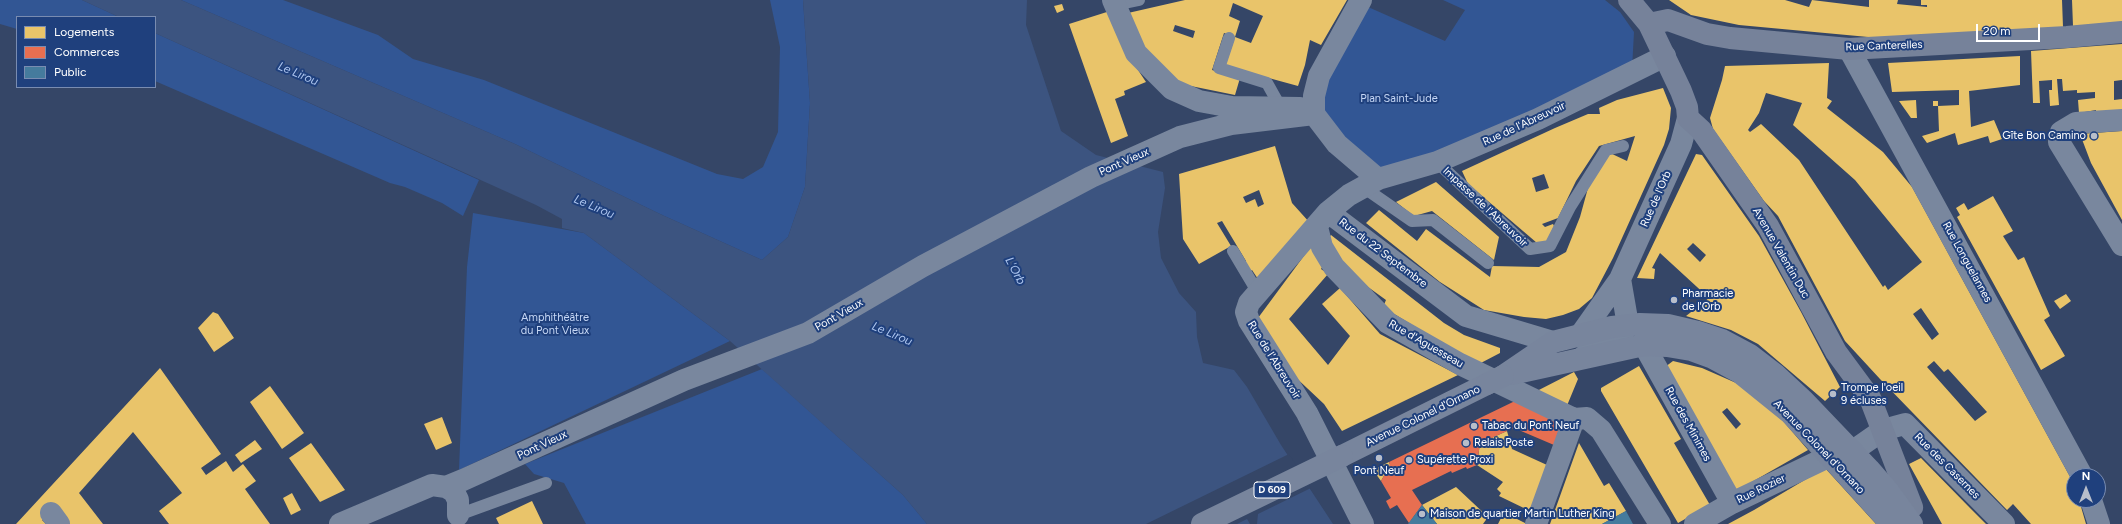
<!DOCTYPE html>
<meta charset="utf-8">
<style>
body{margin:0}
#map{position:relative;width:2122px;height:524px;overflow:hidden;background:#354667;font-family:Figtree,sans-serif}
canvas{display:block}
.legend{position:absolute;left:16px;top:16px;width:140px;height:72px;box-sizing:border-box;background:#1f407d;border:1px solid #798cb1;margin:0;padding:5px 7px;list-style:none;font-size:12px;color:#fff}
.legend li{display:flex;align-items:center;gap:8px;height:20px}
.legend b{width:20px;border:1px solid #798cb1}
.north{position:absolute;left:2066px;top:468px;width:40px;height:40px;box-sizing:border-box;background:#1f407d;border:1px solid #798cb1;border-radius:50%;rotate:0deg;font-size:11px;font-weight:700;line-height:16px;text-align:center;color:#fff}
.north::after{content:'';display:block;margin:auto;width:14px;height:18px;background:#b8beca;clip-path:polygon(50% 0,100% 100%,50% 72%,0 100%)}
.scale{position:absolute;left:1976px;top:24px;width:64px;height:18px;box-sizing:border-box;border:2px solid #fff;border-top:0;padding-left:5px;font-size:12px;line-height:14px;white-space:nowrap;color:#fff;-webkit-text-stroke:3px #1f407d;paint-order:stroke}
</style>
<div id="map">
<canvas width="2122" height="524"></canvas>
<ul class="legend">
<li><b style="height:11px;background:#e9c46a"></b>Logements</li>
<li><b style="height:11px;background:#e76f51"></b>Commerces</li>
<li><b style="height:11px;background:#457b9d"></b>Public</li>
</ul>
<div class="north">N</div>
<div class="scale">20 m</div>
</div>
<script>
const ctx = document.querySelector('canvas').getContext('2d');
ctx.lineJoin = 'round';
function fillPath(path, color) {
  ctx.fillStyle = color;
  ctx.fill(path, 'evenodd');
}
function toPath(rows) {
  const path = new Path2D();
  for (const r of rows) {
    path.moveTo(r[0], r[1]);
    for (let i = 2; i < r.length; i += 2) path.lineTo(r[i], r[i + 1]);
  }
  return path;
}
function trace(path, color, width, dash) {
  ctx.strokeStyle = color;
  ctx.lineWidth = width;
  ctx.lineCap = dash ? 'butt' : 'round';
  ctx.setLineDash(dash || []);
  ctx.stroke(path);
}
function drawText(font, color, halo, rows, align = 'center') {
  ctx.font = font + ' Figtree,sans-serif';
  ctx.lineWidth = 4;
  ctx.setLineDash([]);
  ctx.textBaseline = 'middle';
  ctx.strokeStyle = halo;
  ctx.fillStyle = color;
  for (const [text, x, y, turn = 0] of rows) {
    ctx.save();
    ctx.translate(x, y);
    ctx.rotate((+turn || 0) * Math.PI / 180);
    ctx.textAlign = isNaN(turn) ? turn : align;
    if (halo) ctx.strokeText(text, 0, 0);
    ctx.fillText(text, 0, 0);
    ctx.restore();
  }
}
const green = toPath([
 [0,0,82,0,119,17,17,17,17,29,0,24],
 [181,0,283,0,378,35,413,59,484,80,717,174,743,179,763,167,778,132,780,47,770,0,803,0,810,103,805,187,788,237,762,260,660,214,515,144],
 [1443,0,1605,0,1620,12,1634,32,1632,69,1378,179,1314,114,1359,3,1445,41,1465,10],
 [155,33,479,180,463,216,442,203,405,187,390,183,155,81],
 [473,213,584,233,730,341,459,470,467,267],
 [762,369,903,495,927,524,586,524,564,483,534,474,525,464]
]);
const water = toPath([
 [82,0,181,0,515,144,660,214,762,260,788,237,805,187,810,103,803,0,1027,0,1026,25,1061,131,1096,155,1163,172,1165,188,1158,232,1161,258,1179,293,1196,312,1197,337,1203,363,1234,370,1247,387,1281,445,1333,524,927,524,903,495,730,341,584,233,562,228,562,219,536,205,155,33,155,17,119,17]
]);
const pier = toPath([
 [1289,454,1311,488,1258,514,1257,524,1250,524,1247,519,1237,524,1146,524]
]);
const homes = toPath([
 [1185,0,1347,0,1321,45,1310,40,1305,65,1298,86,1225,66,1235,37,1251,43,1263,16,1233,3,1229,16,1240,21,1235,37,1224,33,1212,70,1240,78,1235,95,1181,84,1146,54,1128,13],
 [1175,25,1195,31,1193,38,1173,31],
 [1669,0,1785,0,1809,7,1812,0,1869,7,1869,0,1898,0,1897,4,1927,7,1927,5,1921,5,1921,0,2062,0,2063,27,1879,38,1739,25,1691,15],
 [2072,0,2122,0,2122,24,2073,26],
 [1062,4,1064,10,1057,13,1054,6],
 [1110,11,1128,55,1146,82,1124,91,1125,95,1115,99,1128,136,1111,143,1069,24],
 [2122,44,2122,80,2114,81,2114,100,2122,99,2122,115,2096,114,2096,110,2079,113,2078,100,2095,98,2095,92,2077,93,2077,90,2063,91,2062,79,2057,79,2059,105,2050,106,2049,90,2052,90,2052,80,2039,81,2040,103,2033,103,2031,51],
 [2020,56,2020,85,1969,91,1971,127,1994,120,2002,139,1990,143,1988,136,1958,145,1955,133,1927,143,1922,136,1939,131,1938,106,1933,106,1933,101,1938,101,1938,106,1959,105,1959,90,1892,92,1888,63],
 [1829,63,1827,98,1832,101,1827,108,1883,152,1912,187,2074,484,2074,500,2079,500,2086,524,2031,524,2013,504,2007,510,1880,379,1845,341,1778,216,1764,201,1713,129,1710,118,1722,80,1725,66],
 [1766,93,1802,103,1793,125,1855,180,1922,262,1888,290,1885,285,1883,287,1799,160,1761,124,1750,132,1748,130,1759,113],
 [1921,308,1939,334,1932,340,1913,314],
 [1934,361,1944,372,1948,369,1987,412,1975,421,1927,367],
 [1663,88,1671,108,1669,129,1664,145,1613,258,1592,298,1579,309,1563,315,1546,319,1524,317,1484,310,1440,282,1366,223,1379,210,1417,241,1426,229,1490,277,1492,266,1539,267,1566,252,1580,217,1588,188,1610,153,1627,161,1635,136,1599,146,1576,181,1558,218,1542,224,1545,227,1553,224,1554,226,1547,241,1537,243,1468,184,1462,171,1555,128,1588,114,1600,114,1599,108,1617,100],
 [1544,174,1549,188,1536,192,1532,178],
 [1916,100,1917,118,1911,118,1899,101],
 [2122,131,2122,220,2091,163,2080,134],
 [1275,146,1292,203,1310,223,1258,279,1252,270,1248,273,1243,263,1246,261,1222,221,1217,223,1231,246,1199,264,1183,239,1179,174],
 [1259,190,1264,204,1258,207,1255,199,1246,203,1243,197],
 [1696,154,1702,155,1759,236,1801,312,1840,387,1825,401,1758,344,1731,330,1686,316,1709,298,1660,253,1652,268,1655,269,1654,279,1637,278],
 [1693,243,1706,255,1700,262,1687,249],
 [1436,182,1499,237,1494,260,1432,211,1414,216,1396,202],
 [1993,196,2013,231,2003,236,2018,260,2024,257,2050,316,2044,320,2065,356,2041,370,1957,217,1960,215,1956,208,1964,203,1968,210],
 [1331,235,1444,323,1464,335,1500,348,1500,353,1477,365,1383,307,1386,300,1368,287,1337,257,1327,239],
 [1312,245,1324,264,1321,269,1328,274,1289,319,1328,365,1350,336,1322,304,1340,288,1380,334,1458,375,1342,431,1324,404,1291,373,1258,318],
 [2066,294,2071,301,2060,309,2054,301],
 [213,312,218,314,234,338,214,352,198,328],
 [1673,361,1702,368,1743,386,1783,421,1808,450,1736,491,1665,367],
 [1727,408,1741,424,1736,429,1722,412],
 [1639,366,1681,439,1674,443,1710,505,1678,523,1601,391,1601,388],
 [160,368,221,454,201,468,206,475,226,461,233,472,243,464,256,481,245,489,270,524,169,524,159,511,182,493,133,432,79,493,103,524,70,524,56,508,42,520,46,524,16,524],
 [1574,372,1578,379,1566,408,1533,393],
 [270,386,304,433,282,449,250,402],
 [442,417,452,443,436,450,424,424],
 [1507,431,1512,449,1547,465,1530,511,1499,496,1501,493,1497,489,1503,482,1477,465,1480,443],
 [255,440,262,449,241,463,235,455],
 [311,443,345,490,320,502,289,458],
 [1579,443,1604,486,1609,483,1626,511,1602,524,1550,524],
 [1921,458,1970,508,1986,524,1942,524,1909,464],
 [1389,462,1390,465,1381,481,1373,470],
 [1825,468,1876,524,1728,524,1754,510],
 [1456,487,1488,517,1483,524,1437,524,1422,505],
 [292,493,301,510,291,515,283,498],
 [532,501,543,524,499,524,496,518],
 [1513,517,1527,524,1498,524,1501,518]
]);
const shops = toPath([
 [1515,401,1561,423,1554,445,1514,428,1480,443,1477,465,1467,469,1466,467,1452,473,1451,471,1412,490,1422,505,1409,523,1397,505,1390,509,1386,501,1391,498,1381,481,1390,465,1389,462]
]);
const public = toPath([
 [1422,505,1437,524,1408,524],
 [1626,511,1633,524,1602,524]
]);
const lane = toPath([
 [1115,5,1139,0],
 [1229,38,1219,68,1267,83,1281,108],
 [1437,162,1530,249,1550,246,1570,207,1606,150,1623,146],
 [1363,187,1412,221,1433,220,1488,263],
 [1233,251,1258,293],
 [458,515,546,483]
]);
const street = toPath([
 [1113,0,1136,53,1172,89,1199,101,1232,107,1300,108,1314,114,1337,144,1378,179],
 [1849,49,2082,476],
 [1314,114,1314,96,1319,76,1361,0],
 [2122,120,2076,123,2061,132,2059,142,2122,245],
 [1328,212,1466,316,1553,342],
 [1317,227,1322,247,1334,267,1388,323,1460,364,1574,419],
 [1581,334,1620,279,1681,144,1688,118],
 [1644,345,1732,503],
 [1583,357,1595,346,1621,335,1628,325,1620,279],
 [1574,419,1587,418,1601,430,1660,524],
 [446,487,454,492,458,500,458,515],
 [2091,500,2099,524],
 [51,513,59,524],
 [340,524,432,485,446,487,463,480,684,380,808,333,923,266,1091,177,1180,137,1231,124,1314,114],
 [1363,524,1307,413,1249,321,1246,312,1249,303,1328,212,1349,195,1378,179,1437,162,1538,119,1665,56],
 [1536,524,1574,419],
 [1695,524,1732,503,1830,456,1853,451,1883,430,1905,424,2004,524]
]);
const secondary = toPath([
 [1629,0,1649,24,1681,91,1687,107,1688,118,1701,130,1768,226,1836,352,1870,398,1912,507,1905,513],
 [1649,24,1668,20,1707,34,1730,38,1849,49,2067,37,2122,32]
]);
const primary = toPath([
 [1512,374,1644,345,1667,346,1691,350,1713,358,1739,372,1791,414,1891,524],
 [1503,376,1553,342,1612,327,1640,324,1668,325,1698,332,1722,340,1750,355,1776,375,1804,401,1869,469,1888,491,1912,524],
 [1342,456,1487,384]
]);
const primaryBridge = toPath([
 [1487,384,1503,376],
 [1202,524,1342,456]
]);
const markers = [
 [2094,136,4,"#b8beca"],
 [1674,300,4,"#b8beca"],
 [1833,394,4,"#b8beca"],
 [1474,426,4,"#b8beca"],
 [1466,443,4,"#b8beca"],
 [1379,458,4,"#b8beca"],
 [1409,460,4,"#b8beca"],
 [1422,514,4,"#b8beca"]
];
const shields = [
 [1272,490,36]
];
const shieldNames = [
 ["D 609",1272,490]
];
const streetNames = [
 ["Rue Canterelles",1884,46,-2],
 ["Rue de l'Abreuvoir",1524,124,-25],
 ["Pont Vieux",1124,162,-24],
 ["Rue de l'Orb",1656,199,-66],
 ["Impasse de l'Abreuvoir",1485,207,43],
 ["Rue du 22 Septembre",1383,253,37],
 ["Avenue Valentin Duc",1781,253,60],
 ["Rue Longuelannes",1967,262,61],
 ["Pont Vieux",839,315,-30],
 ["Rue d'Aguesseau",1426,344,30],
 ["Rue de l'Abreuvoir",1274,360,58],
 ["Avenue Colonel d'Ornano",1423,416,-26],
 ["Rue des Minimes",1688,424,61],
 ["Pont Vieux",542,445,-25],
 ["Avenue Colonel d'Ornano",1819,447,46],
 ["Rue des Casernes",1947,466,45],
 ["Rue Rozier",1761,489,-26]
];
const parkNames = [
 ["Plan Saint-Jude",1399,99],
 ["Amphithéâtre",555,318],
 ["du Pont Vieux",555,331]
];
const poiNames = [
 ["Gîte Bon Camino",2086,136,"right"],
 ["Pharmacie",1682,294],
 ["de l'Orb",1682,307],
 ["Trompe l'oeil",1841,388],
 ["9 écluses",1841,401],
 ["Tabac du Pont Neuf",1482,426],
 ["Relais Poste",1474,443],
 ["Supérette Proxi",1417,460],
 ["Pont Neuf",1379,471,"center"],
 ["Maison de quartier Martin Luther King",1430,514]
];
const waterNames = [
 ["Le Lirou",298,74,23],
 ["Le Lirou",594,207,23],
 ["L'Orb",1015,271,62],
 ["Le Lirou",892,334,23]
];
fillPath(green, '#325694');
fillPath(water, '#3c5480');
fillPath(pier, '#354667');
fillPath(homes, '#e9c46a');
fillPath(shops, '#e76f51');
fillPath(public, '#457b9d');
trace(lane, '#79879e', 12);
trace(street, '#79879e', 22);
trace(secondary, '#76829a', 22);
trace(primary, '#78859d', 22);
trace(primaryBridge, '#78859d', 22);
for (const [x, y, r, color] of markers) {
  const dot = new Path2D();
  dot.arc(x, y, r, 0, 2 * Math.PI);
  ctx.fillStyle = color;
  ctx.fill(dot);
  trace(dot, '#1f407d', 1.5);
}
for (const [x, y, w] of shields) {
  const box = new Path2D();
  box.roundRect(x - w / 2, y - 8, w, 16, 3);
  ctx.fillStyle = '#1f407d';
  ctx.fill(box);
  trace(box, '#fff', 1);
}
drawText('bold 10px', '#fff', null, shieldNames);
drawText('11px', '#fff', '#1f407d', streetNames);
drawText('11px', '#c6d7f5', '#1f407d', parkNames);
drawText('11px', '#fff', '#1f407d', poiNames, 'left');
drawText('italic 12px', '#adc5ef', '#1f407d', waterNames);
</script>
